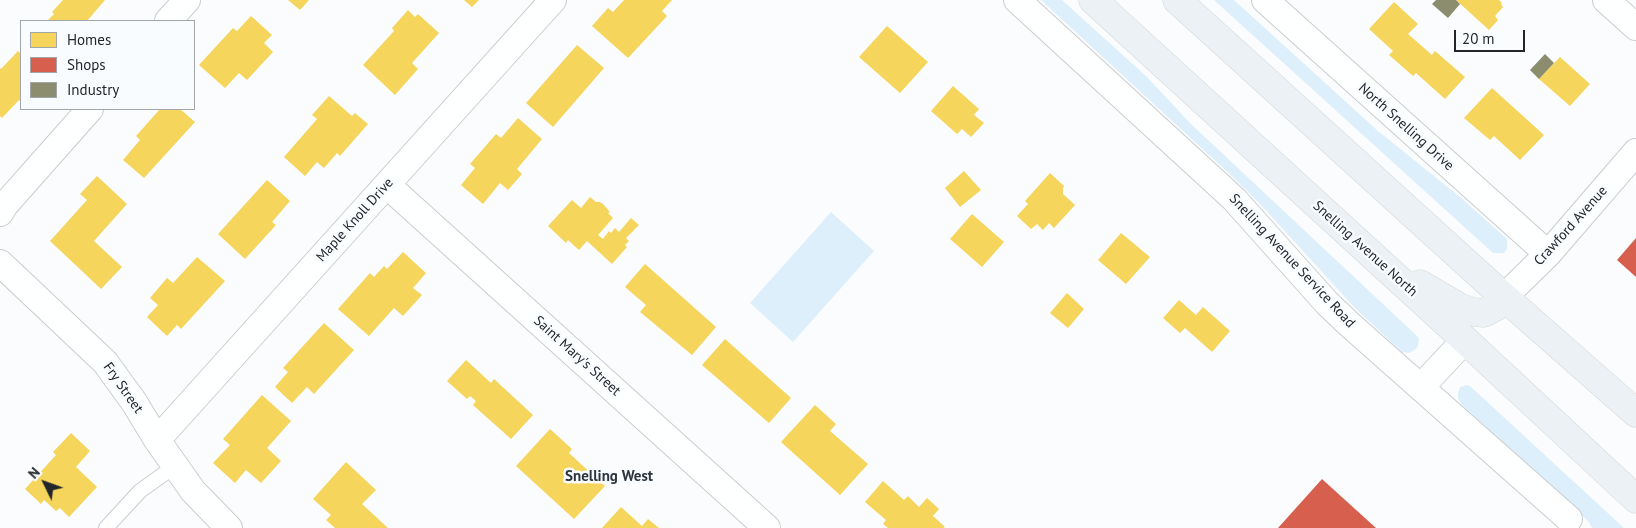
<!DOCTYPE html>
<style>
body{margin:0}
#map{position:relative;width:1636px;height:528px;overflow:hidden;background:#fafcfd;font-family:"PT Sans",sans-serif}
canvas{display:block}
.legend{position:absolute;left:20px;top:20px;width:175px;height:90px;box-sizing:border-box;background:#f9fcfe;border:1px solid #a3a6a9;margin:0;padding:6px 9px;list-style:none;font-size:15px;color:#22262a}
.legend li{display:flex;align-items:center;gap:10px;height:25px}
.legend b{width:25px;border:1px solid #a3a6a9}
.north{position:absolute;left:20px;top:458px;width:50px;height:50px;-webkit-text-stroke:4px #f9fcfe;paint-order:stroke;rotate:312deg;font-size:14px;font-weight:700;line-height:20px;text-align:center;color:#22262a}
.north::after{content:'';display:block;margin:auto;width:18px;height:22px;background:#22262a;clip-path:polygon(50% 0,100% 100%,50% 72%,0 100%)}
.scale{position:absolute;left:1454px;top:30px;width:71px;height:22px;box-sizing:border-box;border:2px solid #22262a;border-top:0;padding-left:6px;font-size:15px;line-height:18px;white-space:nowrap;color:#22262a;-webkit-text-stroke:4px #f9fcfe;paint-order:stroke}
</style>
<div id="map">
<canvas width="1636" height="528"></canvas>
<ul class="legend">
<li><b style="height:14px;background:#f6d55c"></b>Homes</li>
<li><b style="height:14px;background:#d6604d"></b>Shops</li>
<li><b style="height:14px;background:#8c8c6e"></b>Industry</li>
</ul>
<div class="north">N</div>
<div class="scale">20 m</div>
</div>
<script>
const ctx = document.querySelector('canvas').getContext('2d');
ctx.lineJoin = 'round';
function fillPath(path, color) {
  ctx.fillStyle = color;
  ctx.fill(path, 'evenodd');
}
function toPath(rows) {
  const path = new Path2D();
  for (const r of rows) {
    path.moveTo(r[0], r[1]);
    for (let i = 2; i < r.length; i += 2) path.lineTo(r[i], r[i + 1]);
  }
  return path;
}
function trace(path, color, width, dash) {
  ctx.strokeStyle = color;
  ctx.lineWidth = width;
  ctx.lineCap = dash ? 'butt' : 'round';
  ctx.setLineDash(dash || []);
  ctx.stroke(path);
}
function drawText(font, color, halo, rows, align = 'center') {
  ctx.font = font + ' "PT Sans",sans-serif';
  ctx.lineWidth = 5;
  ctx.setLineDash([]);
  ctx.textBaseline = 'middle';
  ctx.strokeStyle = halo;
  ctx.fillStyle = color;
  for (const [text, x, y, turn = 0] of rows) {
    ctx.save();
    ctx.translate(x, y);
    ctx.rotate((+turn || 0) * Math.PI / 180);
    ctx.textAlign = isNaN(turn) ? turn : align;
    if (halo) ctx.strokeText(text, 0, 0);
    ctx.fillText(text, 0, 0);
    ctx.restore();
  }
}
const green = toPath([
 [1041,0,1062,0,1146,76,1191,124,1416,335,1419,339,1418,346,1416,349,1409,353,1402,352,1355,308,1261,205,1234,178],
 [1214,0,1234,0,1378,131,1460,197,1507,239,1507,249,1504,253,1493,253],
 [831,212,874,251,793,342,750,303],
 [1467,385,1470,386,1624,528,1592,528,1589,522,1461,404,1458,398,1458,393,1460,387]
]);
const homes = toPath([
 [63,0,105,0,87,21,47,21,54,14,52,12],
 [288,0,309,0,300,10],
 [464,0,479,0,472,7],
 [624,0,672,0,662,11,667,16,628,58,592,26,608,8,613,12],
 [1456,0,1499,0,1502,3,1501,4,1503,7,1495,16,1498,20,1489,30],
 [1394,2,1418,24,1408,34,1432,55,1435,51,1465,77,1445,99,1416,73,1413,76,1389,55,1393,51,1369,29],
 [408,10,415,17,418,14,439,33,412,63,418,69,395,95,363,65,394,31,392,28],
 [251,16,272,35,264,43,273,52,247,80,239,73,225,88,199,65,233,28,237,31],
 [887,26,928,62,900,93,859,57],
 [577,45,604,68,553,127,526,103],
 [18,51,21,54,21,102,19,100,2,118,0,116,0,68,1,69],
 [1560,57,1590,84,1570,106,1539,79],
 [953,86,979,109,974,115,984,123,971,137,962,129,957,134,931,111],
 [1492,88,1544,135,1520,160,1494,136,1490,140,1464,118],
 [329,96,352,116,355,113,368,124,340,156,337,153,324,168,317,162,305,176,284,157,317,119,312,115],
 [160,109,180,109,195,122,144,178,123,160,140,140,136,136],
 [518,118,542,139,517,169,522,174,508,190,500,183,483,204,461,185,475,168,470,164,496,134,501,138],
 [964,171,981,190,960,207,945,188],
 [1050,173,1064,186,1063,188,1063,194,1075,205,1054,228,1049,223,1043,230,1037,224,1031,229,1017,216,1028,204,1025,201],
 [97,176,127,204,94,241,122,267,101,289,50,241,87,200,80,194],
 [267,180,290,201,272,222,276,225,245,259,218,234],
 [590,197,596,202,600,202,603,204,610,212,608,213,613,218,598,235,603,239,609,231,611,233,615,228,619,232,631,218,639,225,626,238,629,241,625,245,627,247,612,264,587,241,579,250,568,240,566,243,548,226,572,200,581,208],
 [972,214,1004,242,982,267,950,239],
 [1121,233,1150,257,1126,284,1098,260],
 [403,252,426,273,413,288,422,295,403,316,394,308,369,336,338,309,370,273,374,277,384,266,387,269],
 [197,257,225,281,181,329,177,325,167,336,147,317,158,305,150,298,167,278,173,283],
 [645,264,716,327,692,355,640,312,646,305,625,287],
 [1067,293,1084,309,1068,328,1050,313],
 [1179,300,1196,315,1203,307,1230,331,1212,352,1185,328,1180,333,1163,318],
 [324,323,354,350,314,394,307,387,292,403,275,387,288,372,283,368],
 [725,339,791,398,769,423,702,365],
 [466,360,491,383,494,379,533,415,511,439,473,405,476,401,470,396,467,399,447,381],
 [262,395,291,421,267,448,281,461,261,483,246,470,235,483,213,463,230,445,223,439],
 [815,405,836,424,830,431,868,464,840,495,781,442],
 [550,429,572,449,569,453,605,486,574,519,516,466],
 [71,433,90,451,76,467,97,487,69,517,60,508,56,511,44,500,41,504,25,489,56,455,53,452],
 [346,462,376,490,362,504,388,528,335,528,326,520,331,515,313,499],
 [883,481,904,500,908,496,919,507,927,498,939,509,933,516,945,527,943,528,888,528,883,524,886,520,865,502],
 [621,507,642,526,648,519,659,528,602,528]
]);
const shops = toPath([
 [1636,238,1636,277,1617,260],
 [1322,479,1376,528,1278,528]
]);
const industry = toPath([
 [1436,0,1456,0,1460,4,1448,18,1432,4],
 [1545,54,1554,63,1539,79,1530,70]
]);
const lane = toPath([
 [106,528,140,491,175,466]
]);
const street = toPath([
 [1017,0,1234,199,1327,303,1349,324,1569,519],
 [1265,0,1548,254],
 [1606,0,1636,27],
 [168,21,187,0],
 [387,185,767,528],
 [0,213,5,205,90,109],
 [0,263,105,362,134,402,157,440,193,491,229,528],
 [1504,297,1548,254,1636,152],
 [1421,387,1465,340],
 [157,440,553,0]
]);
const primary = toPath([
 [1093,0,1465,340,1636,499],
 [1177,0,1504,297,1636,413],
 [1420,284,1461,308,1474,312,1484,313,1497,306,1504,297]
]);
const streetNames = [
 ["North Snelling Drive",1406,127,42],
 ["Maple Knoll Drive",355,220,-48],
 ["Crawford Avenue",1571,226,-48],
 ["Snelling Avenue North",1365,249,42],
 ["Snelling Avenue Service Road",1292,261,47],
 ["Saint Mary's Street",577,356,42],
 ["Fry Street",123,388,55]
];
const neighbourhoodNames = [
 ["Snelling West",609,477]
];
fillPath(green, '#deeffc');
fillPath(homes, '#f6d55c');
fillPath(shops, '#d6604d');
fillPath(industry, '#8c8c6e');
trace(lane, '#cacdcf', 16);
trace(street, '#cacdcf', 28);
trace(primary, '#d6d7d8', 29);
trace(lane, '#feffff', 14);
trace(street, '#feffff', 26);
trace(primary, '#ebf1f5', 28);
drawText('14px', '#22262a', '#f9fcfe', streetNames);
drawText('bold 15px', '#2d363e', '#f9fcfe', neighbourhoodNames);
</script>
